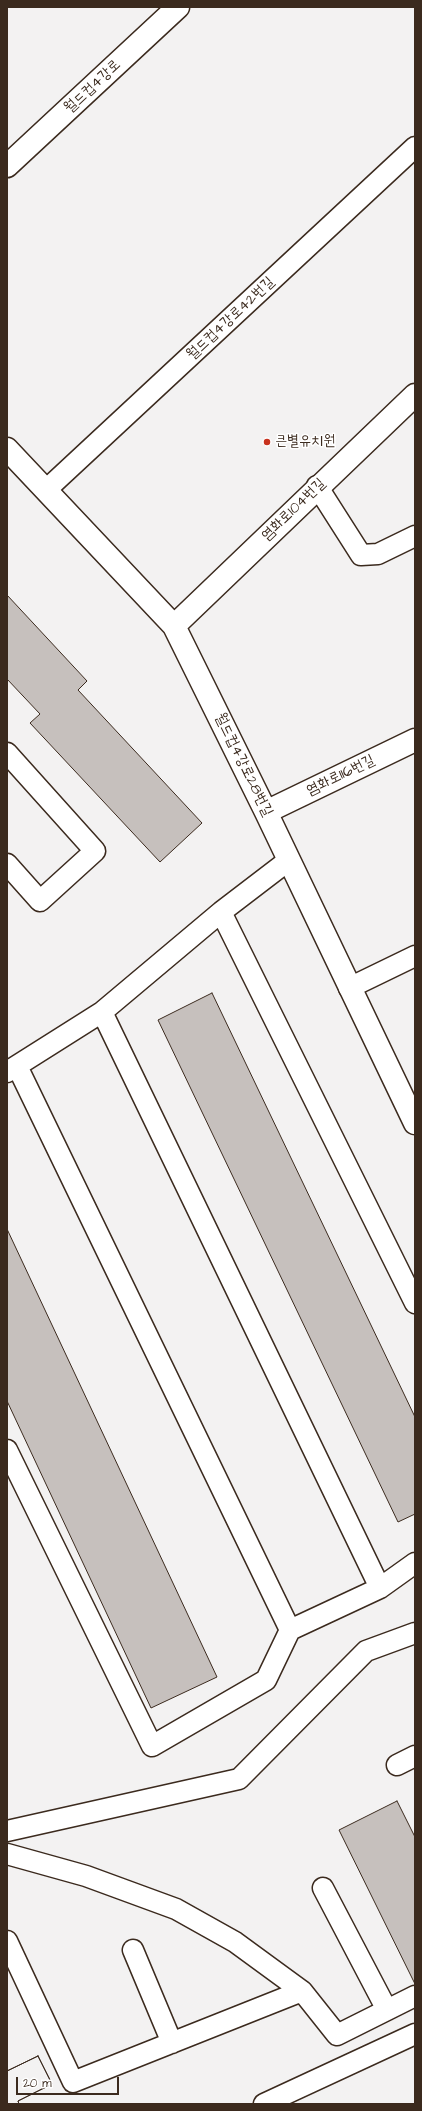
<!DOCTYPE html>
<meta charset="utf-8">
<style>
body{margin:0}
#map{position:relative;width:422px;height:2111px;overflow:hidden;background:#f3f2f2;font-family:"Architects Daughter",sans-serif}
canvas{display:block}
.frame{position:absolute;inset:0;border:8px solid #3b2a1e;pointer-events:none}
.scale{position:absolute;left:16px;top:2077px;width:103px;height:18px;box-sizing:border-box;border:2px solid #3b2a1e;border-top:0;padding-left:5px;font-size:12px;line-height:14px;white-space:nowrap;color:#3b2a1e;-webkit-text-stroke:3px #fff;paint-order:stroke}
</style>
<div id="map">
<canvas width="422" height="2111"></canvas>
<div class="frame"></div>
<div class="scale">20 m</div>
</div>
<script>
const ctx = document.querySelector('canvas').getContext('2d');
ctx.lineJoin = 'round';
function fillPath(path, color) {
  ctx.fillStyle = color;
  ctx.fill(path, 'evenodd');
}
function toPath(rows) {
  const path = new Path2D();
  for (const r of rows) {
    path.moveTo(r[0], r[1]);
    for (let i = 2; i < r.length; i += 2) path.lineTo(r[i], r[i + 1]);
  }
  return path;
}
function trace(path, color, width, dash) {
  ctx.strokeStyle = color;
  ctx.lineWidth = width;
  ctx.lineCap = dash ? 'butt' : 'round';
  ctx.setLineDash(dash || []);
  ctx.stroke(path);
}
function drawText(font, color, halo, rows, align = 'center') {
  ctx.font = font + ' "Architects Daughter","Poor Story",sans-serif';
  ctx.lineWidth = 3;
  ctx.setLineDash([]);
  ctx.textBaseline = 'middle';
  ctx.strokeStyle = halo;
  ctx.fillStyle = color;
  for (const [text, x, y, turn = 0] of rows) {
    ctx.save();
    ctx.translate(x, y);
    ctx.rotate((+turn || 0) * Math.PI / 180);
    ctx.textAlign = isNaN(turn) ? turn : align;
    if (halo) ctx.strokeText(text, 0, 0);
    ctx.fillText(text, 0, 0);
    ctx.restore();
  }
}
const building = toPath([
 [7,595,87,681,78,690,202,823,160,862,30,723,40,714,7,679,7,595],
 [212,993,415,1417,415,1514,398,1522,158,1020,212,993],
 [7,1229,217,1677,151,1708,7,1401,7,1229],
 [397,1801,415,1837,415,1984,339,1830,397,1801],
 [38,2056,52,2084,18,2101,19,2104,7,2104,7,2071,38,2056],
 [38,2056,52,2084,18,2101,19,2104,7,2104,7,2071,38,2056]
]);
const service = toPath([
 [317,486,361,555,378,554,415,536],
 [46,490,415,147],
 [7,753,95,851,40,901,7,864],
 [221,912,415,1303],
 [349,988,415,956],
 [102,1012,380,1588,415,1563],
 [7,1072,102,1012,221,912,289,860],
 [7,1450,152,1746,266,1680,290,1630,17,1066],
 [290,1630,380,1588],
 [397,1765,415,1756],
 [7,1831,239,1779,366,1651,415,1633],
 [7,1854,86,1876,176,1909,235,1942,302,1991,337,2035,415,1996],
 [323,1888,387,2010],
 [7,1941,73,2082,302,1991],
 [133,1950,172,2043],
 [264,2104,415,2034]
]);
const minor = toPath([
 [7,449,174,626,266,812,415,1123],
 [174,626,415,395],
 [266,812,415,740]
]);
const tertiary = toPath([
 [7,166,178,7]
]);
const markers = [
 [267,442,4,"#c8321e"]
];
const streetNames = [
 ["월드컵4강로",93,87,-43],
 ["월드컵4강로42번길",231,319,-43],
 ["염화로104번길",294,510,-44],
 ["월드컵4강로28번길",243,765,64],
 ["염화로116번길",341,776,-26]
];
const poiNames = [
 ["큰별유치원",275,442]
];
fillPath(building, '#c6c0bd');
trace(building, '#3b2a1e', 1);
trace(service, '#3b2a1e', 23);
trace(minor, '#3b2a1e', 25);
trace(tertiary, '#3b2a1e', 25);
trace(service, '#fff', 20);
trace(minor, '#fff', 22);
trace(tertiary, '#fff', 22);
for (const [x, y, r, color] of markers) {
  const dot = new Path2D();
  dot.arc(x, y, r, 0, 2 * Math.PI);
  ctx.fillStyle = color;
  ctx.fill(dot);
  trace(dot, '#fff', 1.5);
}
drawText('15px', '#3b2a1e', '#fff', streetNames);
drawText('15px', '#3b2a1e', '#fff', poiNames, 'left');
</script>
